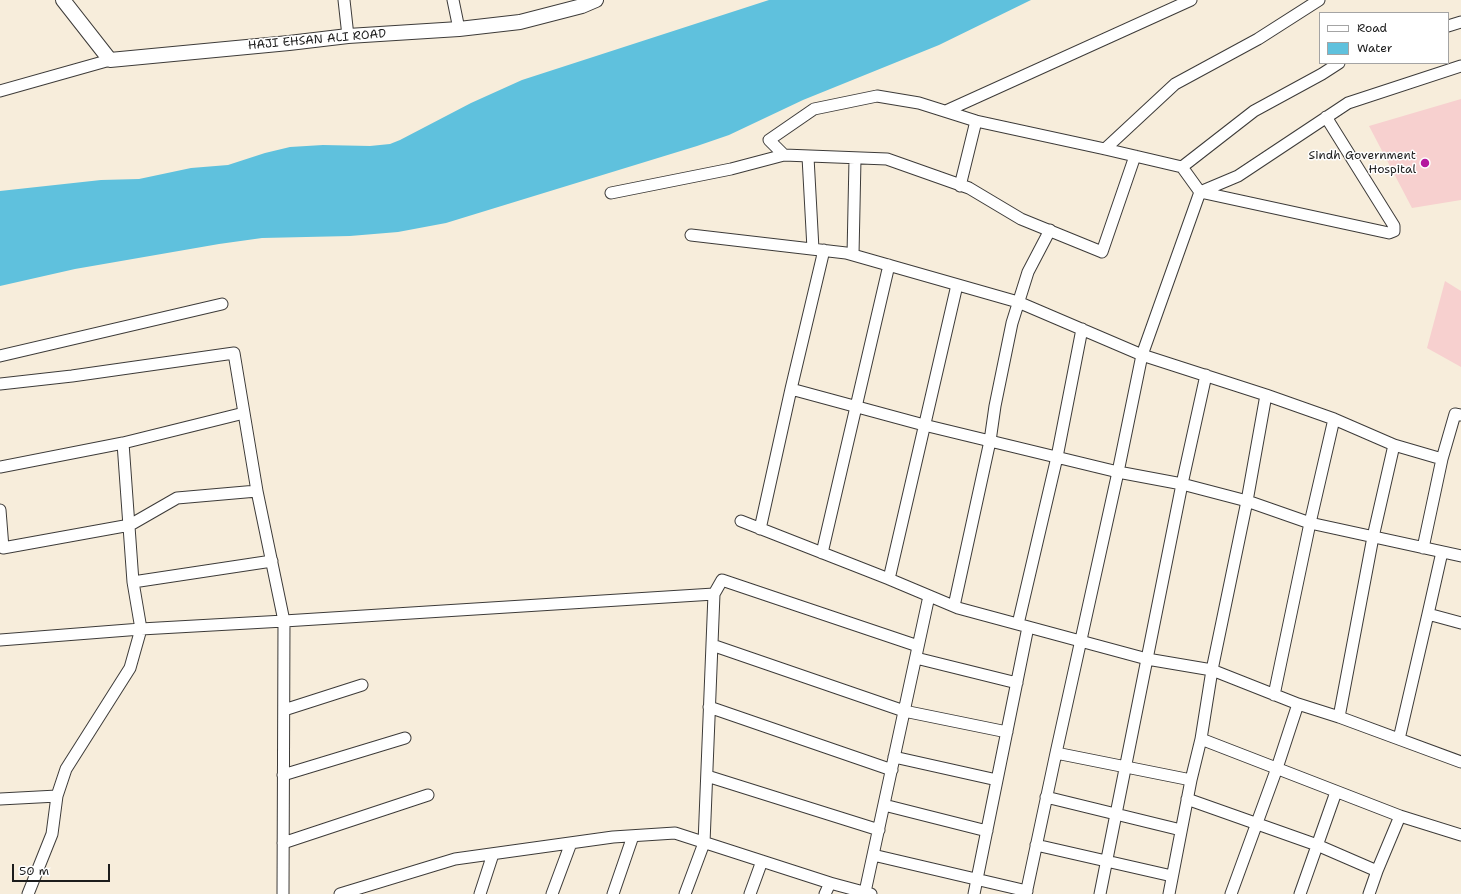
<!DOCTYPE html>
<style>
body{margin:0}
#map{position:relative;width:1461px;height:894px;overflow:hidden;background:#f7eddb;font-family:"Shantell Sans",sans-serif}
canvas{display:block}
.legend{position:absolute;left:1319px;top:12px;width:130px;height:52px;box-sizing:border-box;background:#fff;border:1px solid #a4a4a4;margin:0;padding:5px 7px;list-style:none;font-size:12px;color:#1c1c1c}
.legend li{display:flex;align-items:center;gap:8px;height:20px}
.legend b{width:20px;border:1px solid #a4a4a4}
.scale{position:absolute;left:12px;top:864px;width:98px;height:18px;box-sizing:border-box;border:2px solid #1c1c1c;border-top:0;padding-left:5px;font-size:12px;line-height:14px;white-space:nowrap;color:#1c1c1c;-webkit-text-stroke:3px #fff;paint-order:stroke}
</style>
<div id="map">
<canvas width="1461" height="894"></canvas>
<ul class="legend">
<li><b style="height:5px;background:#fff"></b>Road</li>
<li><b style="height:11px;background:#5fc1dd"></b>Water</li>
</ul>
<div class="scale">50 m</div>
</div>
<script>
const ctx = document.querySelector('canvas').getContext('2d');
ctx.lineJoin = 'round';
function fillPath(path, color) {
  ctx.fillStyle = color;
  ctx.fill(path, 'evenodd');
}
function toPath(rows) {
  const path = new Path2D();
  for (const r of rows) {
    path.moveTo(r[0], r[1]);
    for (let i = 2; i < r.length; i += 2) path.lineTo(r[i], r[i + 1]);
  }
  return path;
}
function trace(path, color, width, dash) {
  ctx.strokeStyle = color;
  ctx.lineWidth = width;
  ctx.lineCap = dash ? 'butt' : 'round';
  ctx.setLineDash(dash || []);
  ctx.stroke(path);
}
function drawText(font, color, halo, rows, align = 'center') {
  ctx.font = font + ' "Shantell Sans",sans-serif';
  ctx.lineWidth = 3;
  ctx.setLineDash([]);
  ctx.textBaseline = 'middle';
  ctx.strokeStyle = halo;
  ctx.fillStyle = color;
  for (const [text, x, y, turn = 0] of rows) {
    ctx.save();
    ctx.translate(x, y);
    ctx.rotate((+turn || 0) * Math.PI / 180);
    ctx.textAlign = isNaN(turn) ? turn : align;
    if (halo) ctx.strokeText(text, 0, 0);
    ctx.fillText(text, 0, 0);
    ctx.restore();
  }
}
const built = toPath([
 [1461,99,1461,200,1412,208,1369,126],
 [1445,281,1461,291,1461,367,1427,348]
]);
const water = toPath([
 [769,0,1031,0,939,45,803,100,729,135,697,146,446,223,398,232,350,236,262,238,219,244,75,269,0,286,0,191,101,180,139,179,191,168,228,165,265,153,290,147,323,145,370,146,390,144,400,140,471,103,522,80]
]);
const minor = toPath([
 [344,0,348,36],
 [453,0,459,29],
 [1448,26,1461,22],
 [0,91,110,60],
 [946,111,1191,0],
 [1105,149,1175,84,1258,39,1319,0],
 [1135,156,1102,252,1021,219,969,188,887,159,784,155,769,140,814,109,877,96,919,103,976,121,1105,149,1182,167,1254,111,1322,74,1339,63],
 [808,157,813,249],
 [1182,167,1200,192,1389,233,1394,231,1394,226,1326,117],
 [960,186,976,121],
 [611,193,731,169,784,155],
 [691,235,846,253,1018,302,1142,355,1266,395,1334,419,1394,445,1442,459],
 [853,255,855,159],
 [0,356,222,304],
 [0,384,72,376,234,353,257,491,177,498,130,525,3,548,0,510],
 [791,389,924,425,1118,472,1182,484,1247,501,1310,523,1461,556],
 [123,443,133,582,141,629,284,621,283,894],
 [0,467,123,443,244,413],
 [257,491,284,621,714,594,704,843,685,894],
 [741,521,889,579,958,608,1147,659,1212,670,1298,704,1339,717,1461,762],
 [760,529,791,389,824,250],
 [1423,548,1442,459,1455,414,1461,415],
 [822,553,889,265],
 [889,579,957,285],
 [133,582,272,561],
 [714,594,722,580,918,646],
 [954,606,990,441,995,406,1012,323,1028,272,1050,230],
 [1428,614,1442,552],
 [1018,624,1057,457,1082,329],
 [0,640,141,629,130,668,66,769,57,796,52,834,28,894],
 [712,645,904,711,1007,732],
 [916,658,1017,683],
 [1274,695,1310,523,1334,419],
 [709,707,892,770],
 [284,710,362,685],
 [1339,717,1373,537,1394,445],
 [1201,739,1400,816,1461,835],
 [1399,739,1428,614,1461,623],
 [1056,753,1191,780],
 [894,757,997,780],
 [283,775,405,738],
 [707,776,879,830],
 [1046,797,1181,830],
 [0,799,57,796],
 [1187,799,1317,845,1377,871],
 [884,805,987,831],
 [283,843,428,795],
 [1036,845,1172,876],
 [873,855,1027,891],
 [830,883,871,894],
 [865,892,929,596],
 [340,894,455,859,613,837,675,833,830,883,825,894],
 [480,894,493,854],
 [552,894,571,843],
 [613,894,633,836],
 [750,894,762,861],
 [974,894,1028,627],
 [1026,894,1056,753,1118,472,1142,355,1200,192,1238,176,1348,103,1461,66],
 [1100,894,1182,484,1206,375],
 [1169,894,1191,780,1201,739,1212,670,1247,501,1266,395],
 [1231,894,1277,768,1298,704],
 [1300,894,1336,792],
 [1369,894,1377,871,1400,816]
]);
const tertiary = toPath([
 [63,0,110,60,289,43,348,36,459,29,520,22,582,6,596,0]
]);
const markers = [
 [1425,163,5,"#b5179e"]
];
const streetNames = [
 ["HAJI EHSAN ALI ROAD",317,40,-5]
];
const poiNames = [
 ["Sindh Government",1416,156],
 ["Hospital",1416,170]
];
fillPath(built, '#f7d0cf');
fillPath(water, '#5fc1dd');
trace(minor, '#3d3b39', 13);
trace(tertiary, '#3d3b39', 16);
trace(minor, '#fff', 11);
trace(tertiary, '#fff', 14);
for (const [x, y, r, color] of markers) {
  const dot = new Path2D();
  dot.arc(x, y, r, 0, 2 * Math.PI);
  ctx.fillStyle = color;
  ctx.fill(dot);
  trace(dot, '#fff', 1.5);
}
drawText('12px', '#1c1c1c', '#fff', streetNames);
drawText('12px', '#1c1c1c', '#fff', poiNames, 'right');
</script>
